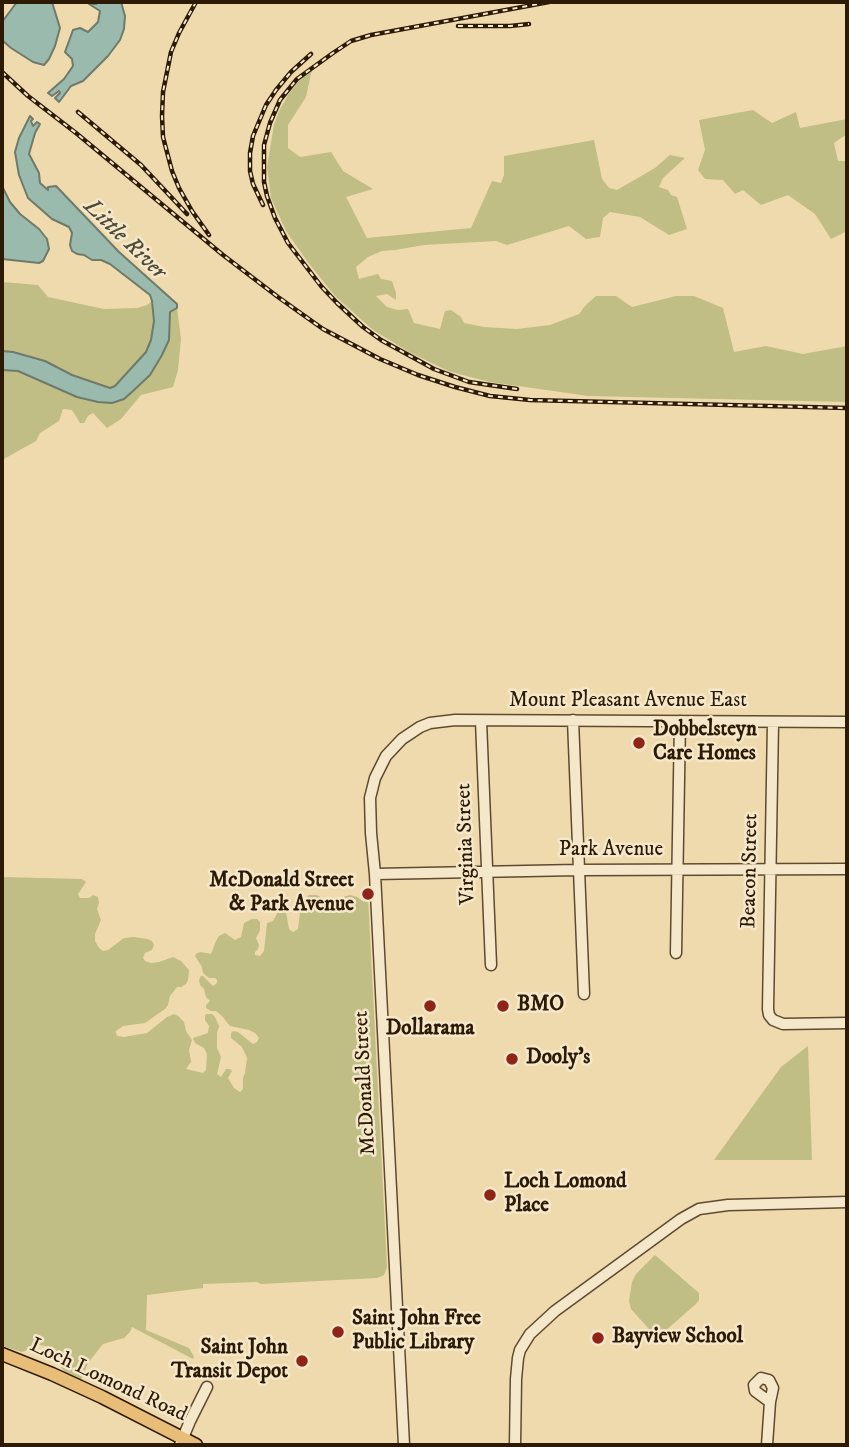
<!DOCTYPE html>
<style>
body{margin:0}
#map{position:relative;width:849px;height:1447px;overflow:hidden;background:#efdaae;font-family:"IM FELL DW Pica",serif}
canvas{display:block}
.frame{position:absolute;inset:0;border:4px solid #2d1a05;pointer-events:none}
</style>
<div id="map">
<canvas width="849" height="1447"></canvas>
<div class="frame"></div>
</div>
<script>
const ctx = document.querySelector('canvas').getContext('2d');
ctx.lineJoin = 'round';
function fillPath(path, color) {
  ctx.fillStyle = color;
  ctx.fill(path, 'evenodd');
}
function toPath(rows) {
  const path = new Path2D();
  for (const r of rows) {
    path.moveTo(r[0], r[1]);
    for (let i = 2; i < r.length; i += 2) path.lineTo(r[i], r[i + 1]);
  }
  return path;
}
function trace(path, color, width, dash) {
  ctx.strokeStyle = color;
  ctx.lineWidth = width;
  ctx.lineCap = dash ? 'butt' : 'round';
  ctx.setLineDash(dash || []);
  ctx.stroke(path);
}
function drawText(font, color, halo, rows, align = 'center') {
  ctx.font = font + ' "IM FELL DW Pica",serif';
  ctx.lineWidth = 5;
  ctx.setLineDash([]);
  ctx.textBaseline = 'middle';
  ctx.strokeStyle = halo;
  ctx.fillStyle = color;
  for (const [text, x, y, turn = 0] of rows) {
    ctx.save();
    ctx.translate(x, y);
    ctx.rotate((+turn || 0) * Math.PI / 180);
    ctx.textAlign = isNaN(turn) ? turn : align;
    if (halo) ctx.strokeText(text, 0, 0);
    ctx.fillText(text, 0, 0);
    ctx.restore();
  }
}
const green = toPath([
 [312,69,306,97,288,125,288,148,300,157,331,152,343,171,373,189,346,197,367,238,471,228,492,181,501,183,504,175,504,156,594,140,602,179,609,188,617,190,655,168,670,155,685,158,663,178,659,187,668,190,671,195,677,197,687,229,669,235,640,217,610,212,603,218,600,237,586,239,569,226,507,245,496,241,424,245,395,250,382,251,368,257,356,267,359,279,378,274,381,279,392,281,396,293,396,300,387,294,376,296,387,307,398,310,408,309,414,323,440,329,445,311,451,310,461,317,464,323,484,327,517,329,550,325,579,314,585,306,596,296,616,296,632,307,676,296,694,296,723,308,734,352,766,346,803,354,847,346,847,402,588,396,490,382,470,377,448,371,409,352,373,330,335,296,307,261,286,231,271,198,267,167,274,125,279,111,288,95,305,73],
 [753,110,772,123,796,112,800,128,847,119,847,134,834,143,838,161,847,161,847,231,831,239,815,214,788,195,761,205,743,190,735,194,723,180,705,179,698,170,705,150,699,120],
 [2,282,38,285,48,297,104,309,137,308,147,305,152,301,154,321,151,340,146,352,115,386,110,388,72,375,45,361,13,352,2,351],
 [177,308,181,339,178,370,173,387,141,395,121,419,107,428,93,413,88,416,84,423,80,423,72,410,63,409,59,421,40,433,36,441,2,460,2,370,18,371,77,397,98,402,112,403,124,399,133,391,150,375,162,355,169,340,170,311],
 [2,877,82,879,86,882,78,894,80,898,89,898,93,895,98,897,99,903,97,909,101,920,95,934,95,941,99,948,103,951,108,950,124,938,134,937,147,939,152,941,154,945,152,950,145,953,143,958,145,961,151,963,159,962,173,957,181,961,189,970,188,980,186,984,181,987,177,987,170,996,168,1005,165,1009,145,1023,123,1026,116,1031,116,1033,117,1036,124,1037,147,1033,167,1017,174,1014,178,1016,184,1022,186,1031,192,1040,189,1050,191,1062,186,1069,203,1073,206,1070,207,1054,204,1048,195,1043,193,1038,208,1033,209,1026,205,1020,205,1016,206,1014,212,1014,215,1017,219,1026,217,1033,217,1048,221,1057,217,1074,221,1077,226,1069,230,1069,232,1071,228,1078,234,1088,240,1092,243,1089,243,1078,245,1073,247,1058,242,1047,231,1038,231,1033,233,1031,238,1032,253,1044,257,1042,259,1038,255,1033,249,1030,230,1026,222,1016,216,1011,211,1011,206,1008,206,1005,210,1001,206,997,204,989,200,985,199,980,201,976,203,976,213,986,217,983,217,980,215,978,209,978,203,973,202,967,195,956,197,953,201,952,211,954,216,941,219,936,225,933,235,940,241,937,244,923,252,919,257,919,260,922,260,930,256,938,259,945,258,949,255,952,255,955,260,956,264,951,267,923,273,921,279,910,286,912,289,929,293,932,298,929,300,912,310,908,312,904,307,897,309,895,316,895,330,901,350,895,357,897,364,902,365,897,368,896,387,1267,384,1275,377,1278,261,1284,257,1282,203,1284,203,1288,147,1295,146,1330,189,1348,194,1357,193,1359,132,1327,130,1332,124,1338,103,1344,88,1363,81,1380,65,1372,59,1365,52,1350,46,1346,39,1345,22,1352,2,1346],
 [808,1046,812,1160,714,1160,781,1067],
 [655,1255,699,1293,699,1300,696,1304,657,1338,631,1309,629,1301,632,1282,636,1274]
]);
const water = toPath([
 [17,2,52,2,60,28,55,46,49,59,44,65,33,62,11,48,2,40,2,22,17,2],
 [98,2,121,2,125,16,124,29,120,40,108,56,83,81,71,86,59,102,55,98,60,93,59,91,52,96,48,93,64,79,73,66,72,59,65,52,73,30,80,28,88,32,98,22,100,11,89,4,96,4,98,2],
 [30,116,33,119,31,121,33,126,37,122,40,124,35,133,29,154,39,173,40,183,48,190,48,187,56,186,119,252,177,304,177,308,170,312,169,340,162,355,150,375,133,391,124,399,112,403,98,402,77,397,18,371,2,370,2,351,13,352,45,361,72,375,110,388,115,386,146,352,151,340,154,321,152,301,150,295,110,264,101,260,92,260,84,255,77,254,72,251,70,245,72,233,69,227,52,219,28,198,19,175,15,152,19,138,30,116],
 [2,186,10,202,20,214,39,229,47,239,49,249,43,261,39,263,2,259,2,186]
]);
const minor = toPath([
 [573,720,584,994],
 [481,721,491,965],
 [773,722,768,1009,769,1015,773,1020,783,1024,847,1023],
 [375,874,577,870,847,869],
 [676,953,680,721],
 [180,1445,190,1421,207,1387],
 [404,1445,375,874,371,833,370,798,375,778,386,756,402,739,420,727,430,723,455,720,847,722],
 [515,1445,516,1379,518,1358,520,1350,530,1334,555,1311,681,1219,699,1209,728,1205,847,1202],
 [767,1445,770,1402,773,1388,769,1380,761,1378,754,1385,755,1391,770,1402]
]);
const major = toPath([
 [2,1354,52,1374,102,1397,196,1445]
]);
const rail = toPath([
 [196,2,179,33,171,52,163,92,162,116,163,137,172,171,179,188,192,211,209,235],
 [458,26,510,26,529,24],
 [2,72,28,96,76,133,223,255,278,297,323,329,380,359,418,375,455,387,490,396,530,400,847,408],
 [78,112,141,165,187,214],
 [263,205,253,184,250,171,250,153,253,136,266,105,276,90,291,72,311,54],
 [517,389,469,382,434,369,381,340,363,327,337,303,321,286,288,243,275,218,267,196,264,182,264,145,270,123,280,100,297,79,333,53,351,41,371,35,549,2]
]);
const markers = [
 [639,743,7,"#8f2418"],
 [368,894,7,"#8f2418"],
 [430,1006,7,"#8f2418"],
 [503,1006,7,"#8f2418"],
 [512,1059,7,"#8f2418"],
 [490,1195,7,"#8f2418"],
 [338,1332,7,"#8f2418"],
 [598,1338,7,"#8f2418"],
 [302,1361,7,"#8f2418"]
];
const streetNames = [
 ["Mount Pleasant Avenue East",628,702],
 ["Virginia Street",467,844,-92],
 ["Park Avenue",611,851],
 ["Beacon Street",751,871,-89],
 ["McDonald Street",366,1083,-93],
 ["Loch Lomond Road",108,1381,25]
];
const poiNames = [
 ["Dobbelsteyn",653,731],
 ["Care Homes",653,755],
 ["McDonald Street",354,882,"right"],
 ["& Park Avenue",354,906,"right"],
 ["BMO",517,1006],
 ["Dollarama",430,1030,"center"],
 ["Dooly's",526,1059],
 ["Loch Lomond",504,1183],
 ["Place",504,1207],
 ["Saint John Free",352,1320],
 ["Public Library",352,1344],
 ["Bayview School",612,1338],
 ["Saint John",288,1349,"right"],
 ["Transit Depot",288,1373,"right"]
];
const waterNames = [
 ["Little River",124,240,44]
];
fillPath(green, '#c0bd85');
fillPath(water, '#9abaad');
trace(water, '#6e7a6a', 2);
trace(minor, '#5e4a2f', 13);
trace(major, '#2d1a05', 15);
trace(minor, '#f5e7ca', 10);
trace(major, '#e8bd77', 12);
trace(rail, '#2d1a05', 4.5);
trace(rail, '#f5e7ca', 2, [5]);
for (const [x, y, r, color] of markers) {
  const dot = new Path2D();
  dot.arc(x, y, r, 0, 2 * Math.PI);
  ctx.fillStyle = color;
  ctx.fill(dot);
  trace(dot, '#f5e7ca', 2.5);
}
drawText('21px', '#2d1a05', '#f5e7ca', streetNames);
drawText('bold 21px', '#2d1a05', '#f5e7ca', poiNames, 'left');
drawText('italic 23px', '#4e4a37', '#f5e7ca', waterNames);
</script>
